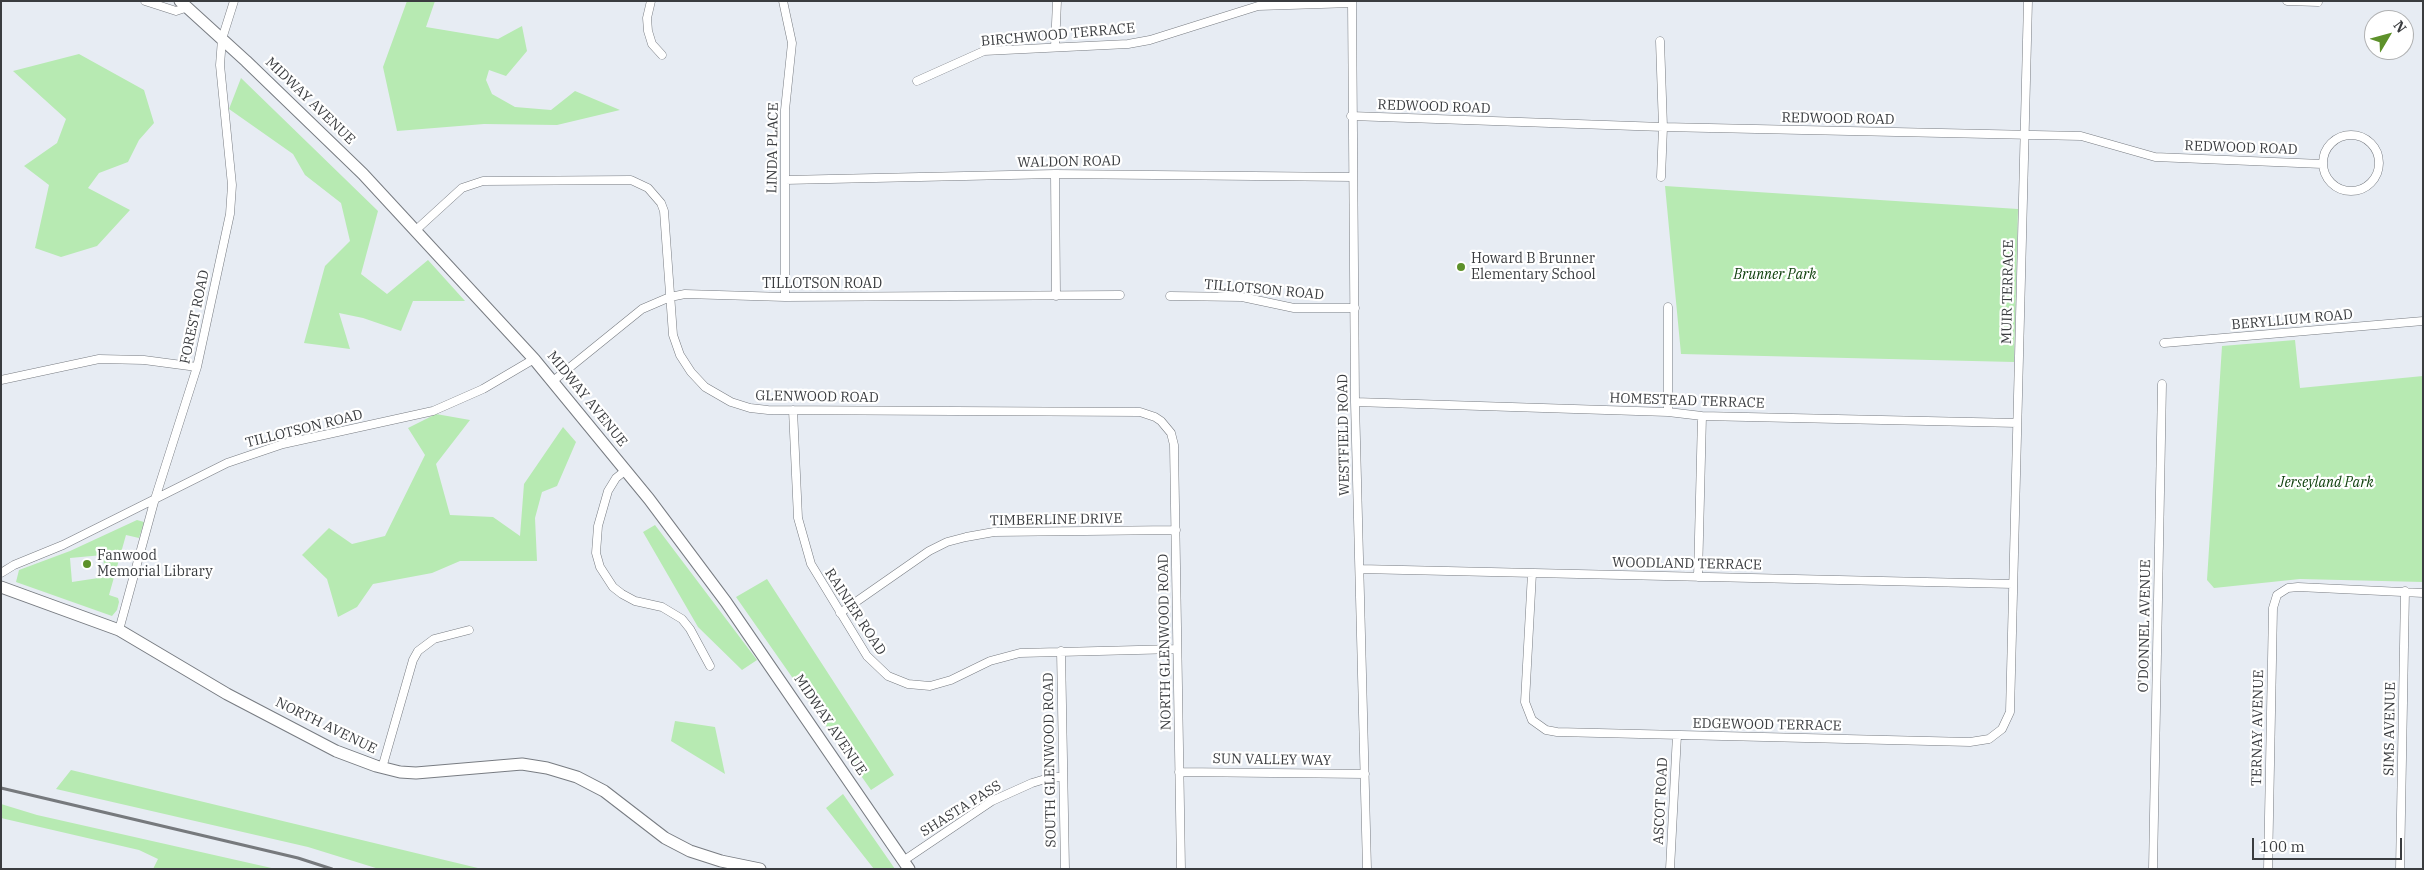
<!DOCTYPE html>
<style>
body{margin:0}
#map{position:relative;width:2424px;height:870px;overflow:hidden;background:#e7ecf3;font-family:"IBM Plex Serif",serif}
canvas{display:block}
.frame{position:absolute;inset:0;border:2px solid #3a3c3f;pointer-events:none}
.north{position:absolute;left:2364px;top:10px;width:50px;height:50px;box-sizing:border-box;background:#fff;border:1px solid #b0b1b2;border-radius:50%;rotate:53deg;font-size:14px;font-weight:700;line-height:20px;text-align:center;color:#3a3c3f}
.north::after{content:'';display:block;margin:auto;width:18px;height:22px;background:#5d912a;clip-path:polygon(50% 0,100% 100%,50% 72%,0 100%)}
.scale{position:absolute;left:2252px;top:838px;width:150px;height:22px;box-sizing:border-box;border:2px solid #3a3c3f;border-top:0;padding-left:6px;font-size:15px;line-height:18px;white-space:nowrap;color:#3a3c3f;-webkit-text-stroke:4px #fff;paint-order:stroke}
</style>
<div id="map">
<canvas width="2424" height="870"></canvas>
<div class="frame"></div>
<div class="north">N</div>
<div class="scale">100 m</div>
</div>
<script>
const ctx = document.querySelector('canvas').getContext('2d');
ctx.lineJoin = 'round';
function fillPath(path, color) {
  ctx.fillStyle = color;
  ctx.fill(path, 'evenodd');
}
function toPath(rows) {
  const path = new Path2D();
  for (const r of rows) {
    if (r.length === 3) {
      path.moveTo(r[0] + r[2], r[1]);
      path.arc(r[0], r[1], r[2], 0, 2 * Math.PI);
      continue;
    }
    path.moveTo(r[0], r[1]);
    for (let i = 2; i < r.length; i += 2) path.lineTo(r[i], r[i + 1]);
  }
  return path;
}
function trace(path, color, width, dash) {
  ctx.strokeStyle = color;
  ctx.lineWidth = width;
  ctx.lineCap = dash ? 'butt' : 'round';
  ctx.setLineDash(dash || []);
  ctx.stroke(path);
}
function drawText(font, color, halo, rows, align = 'center') {
  ctx.font = font + ' "IBM Plex Serif",serif';
  ctx.lineWidth = 4.5;
  ctx.setLineDash([]);
  ctx.textBaseline = 'middle';
  ctx.strokeStyle = halo;
  ctx.fillStyle = color;
  for (const [text, x, y, turn = 0] of rows) {
    ctx.save();
    ctx.translate(x, y);
    ctx.rotate((+turn || 0) * Math.PI / 180);
    ctx.textAlign = isNaN(turn) ? turn : align;
    if (halo) ctx.strokeText(text, 0, 0);
    ctx.fillText(text, 0, 0);
    ctx.restore();
  }
}
const green = toPath([
 [407,1,435,1,426,27,498,39,522,26,527,51,506,76,489,70,486,80,492,94,515,107,551,110,575,91,620,110,557,125,484,124,397,131,383,67],
 [79,54,144,90,154,123,139,140,128,162,99,173,88,188,130,210,97,246,61,257,35,248,49,185,24,166,57,143,66,119,13,71],
 [241,78,378,211,361,274,387,294,428,260,465,301,413,301,401,331,363,318,339,313,350,349,304,343,325,266,350,241,341,203,305,175,293,154,229,109],
 [1665,186,2018,209,2014,362,1681,354],
 [2295,340,2300,388,2423,376,2423,582,2300,579,2214,588,2207,580,2222,346],
 [436,414,470,420,436,464,450,515,493,517,520,536,524,484,563,427,576,442,557,486,542,492,535,518,537,561,460,561,432,573,373,584,357,607,338,617,327,579,302,555,329,528,352,544,385,536,425,455,408,428],
 [137,520,144,522,139,538,126,535,109,595,118,598,119,602,117,610,112,616,16,582,19,570,70,551],
 [103,555,105,577,72,582,70,558],
 [655,525,757,660,742,670,698,627,643,532],
 [767,579,894,775,871,790,736,597],
 [675,721,715,727,725,774,671,741],
 [71,770,482,869,379,869,308,847,56,789],
 [843,794,895,869,874,869,826,808],
 [1,804,37,815,276,869,153,869,158,859,139,850,1,818]
]);
const street = toPath([
 [145,1,176,11,188,7],
 [651,1,647,18,648,31,652,44,662,55],
 [783,1,792,43,785,110,785,297],
 [1352,1,1355,402,1367,869],
 [2287,1,2318,2],
 [1660,41,1663,127,1661,177],
 [1055,47,1057,1],
 [917,81,984,51,1128,44,1150,40,1258,6,1352,3],
 [1351,116,1663,127,2081,136,2155,157,2322,164],
 [2351,163,28],
 [1055,174,1056,296],
 [785,180,1055,174,1353,177],
 [416,230,462,188,483,181,631,180,648,188,661,203,664,211,673,335,680,355,691,372,705,387,731,402,750,408,768,410,1140,412,1155,417,1161,421,1171,433,1174,445,1181,869],
 [1170,296,1242,297,1294,308,1355,308],
 [1668,307,1668,412],
 [2164,343,2423,321],
 [1,380,99,359,144,360,197,367],
 [553,381,642,309,670,297,685,294,785,297,1120,295],
 [1355,402,1668,412,1702,416,2017,423],
 [793,410,798,518,811,564,867,656,888,676,908,684,930,686,951,680,990,661,1020,653,1177,649],
 [626,470,616,478,608,491,598,526,596,553,600,567,613,587,622,594,635,601,662,607,682,619,690,629,710,666],
 [1360,569,2013,584],
 [1,573,14,565,63,545,227,463,283,444,433,411,483,389,534,359],
 [1532,573,1525,702,1532,720,1546,730,1557,732,1970,742,1989,739,2002,729,2010,712,2028,1],
 [1698,577,1702,416],
 [840,613,929,551,947,542,966,537,994,532,1176,530],
 [119,630,154,502,197,367,230,214,232,185,220,65,222,39,234,1],
 [1061,651,1065,869],
 [382,768,413,660,418,651,434,639,469,630],
 [1179,772,1365,774],
 [903,861,992,801,1032,783,1052,777,1063,777],
 [1670,869,1677,735],
 [2153,869,2162,384],
 [2268,869,2273,608,2277,595,2288,588,2298,587,2423,593],
 [2400,869,2405,591]
]);
const secondary = toPath([
 [180,1,246,61,363,174,534,359,649,499,726,602,909,869],
 [1,587,119,630,227,694,336,751,376,766,400,772,416,773,522,764,547,768,577,777,604,791,665,838,690,851,721,861,760,869]
]);
const rail = toPath([
 [1,788,298,858,332,869]
]);
const markers = [
 [1461,267,5,"#5d912a"],
 [87,564,5,"#5d912a"]
];
const streetNames = [
 ["BIRCHWOOD TERRACE",1058,35,-5],
 ["MIDWAY AVENUE",310,101,44],
 ["REDWOOD ROAD",1434,107,2],
 ["REDWOOD ROAD",1838,119,1],
 ["LINDA PLACE",773,148,-89],
 ["REDWOOD ROAD",2241,148,2],
 ["WALDON ROAD",1069,162,-1],
 ["TILLOTSON ROAD",822,284],
 ["TILLOTSON ROAD",1264,290,5],
 ["MUIR TERRACE",2008,292,-89],
 ["FOREST ROAD",195,317,-78],
 ["BERYLLIUM ROAD",2292,320,-5],
 ["GLENWOOD ROAD",817,397,1],
 ["MIDWAY AVENUE",587,399,51],
 ["HOMESTEAD TERRACE",1687,401,2],
 ["TILLOTSON ROAD",304,429,-14],
 ["WESTFIELD ROAD",1344,435,-91],
 ["TIMBERLINE DRIVE",1056,520,-1],
 ["WOODLAND TERRACE",1687,564,1],
 ["RAINIER ROAD",855,612,57],
 ["O'DONNEL AVENUE",2145,626,-89],
 ["NORTH GLENWOOD ROAD",1165,642,-91],
 ["MIDWAY AVENUE",830,725,56],
 ["EDGEWOOD TERRACE",1767,725,1],
 ["NORTH AVENUE",326,726,26],
 ["TERNAY AVENUE",2258,728,-89],
 ["SIMS AVENUE",2390,729,-89],
 ["SOUTH GLENWOOD ROAD",1050,760,-91],
 ["SUN VALLEY WAY",1272,760,1],
 ["ASCOT ROAD",1661,801,-87],
 ["SHASTA PASS",961,809,-32]
];
const poiNames = [
 ["Howard B Brunner",1471,259],
 ["Elementary School",1471,275],
 ["Fanwood",97,556],
 ["Memorial Library",97,572]
];
const parkNames = [
 ["Brunner Park",1775,275],
 ["Jerseyland Park",2326,483]
];
fillPath(green, '#b7eab2');
trace(street, '#787c82', 9);
trace(secondary, '#787c82', 13);
trace(street, '#fff', 8);
trace(secondary, '#fff', 11);
trace(rail, '#76797d', 3);
for (const [x, y, r, color] of markers) {
  const dot = new Path2D();
  dot.arc(x, y, r, 0, 2 * Math.PI);
  ctx.fillStyle = color;
  ctx.fill(dot);
  trace(dot, '#fff', 2);
}
drawText('14px', '#3a3c3f', '#fff', streetNames);
drawText('14px', '#3a3c3f', '#fff', poiNames, 'left');
drawText('italic 14px', '#10410e', '#fff', parkNames);
</script>
